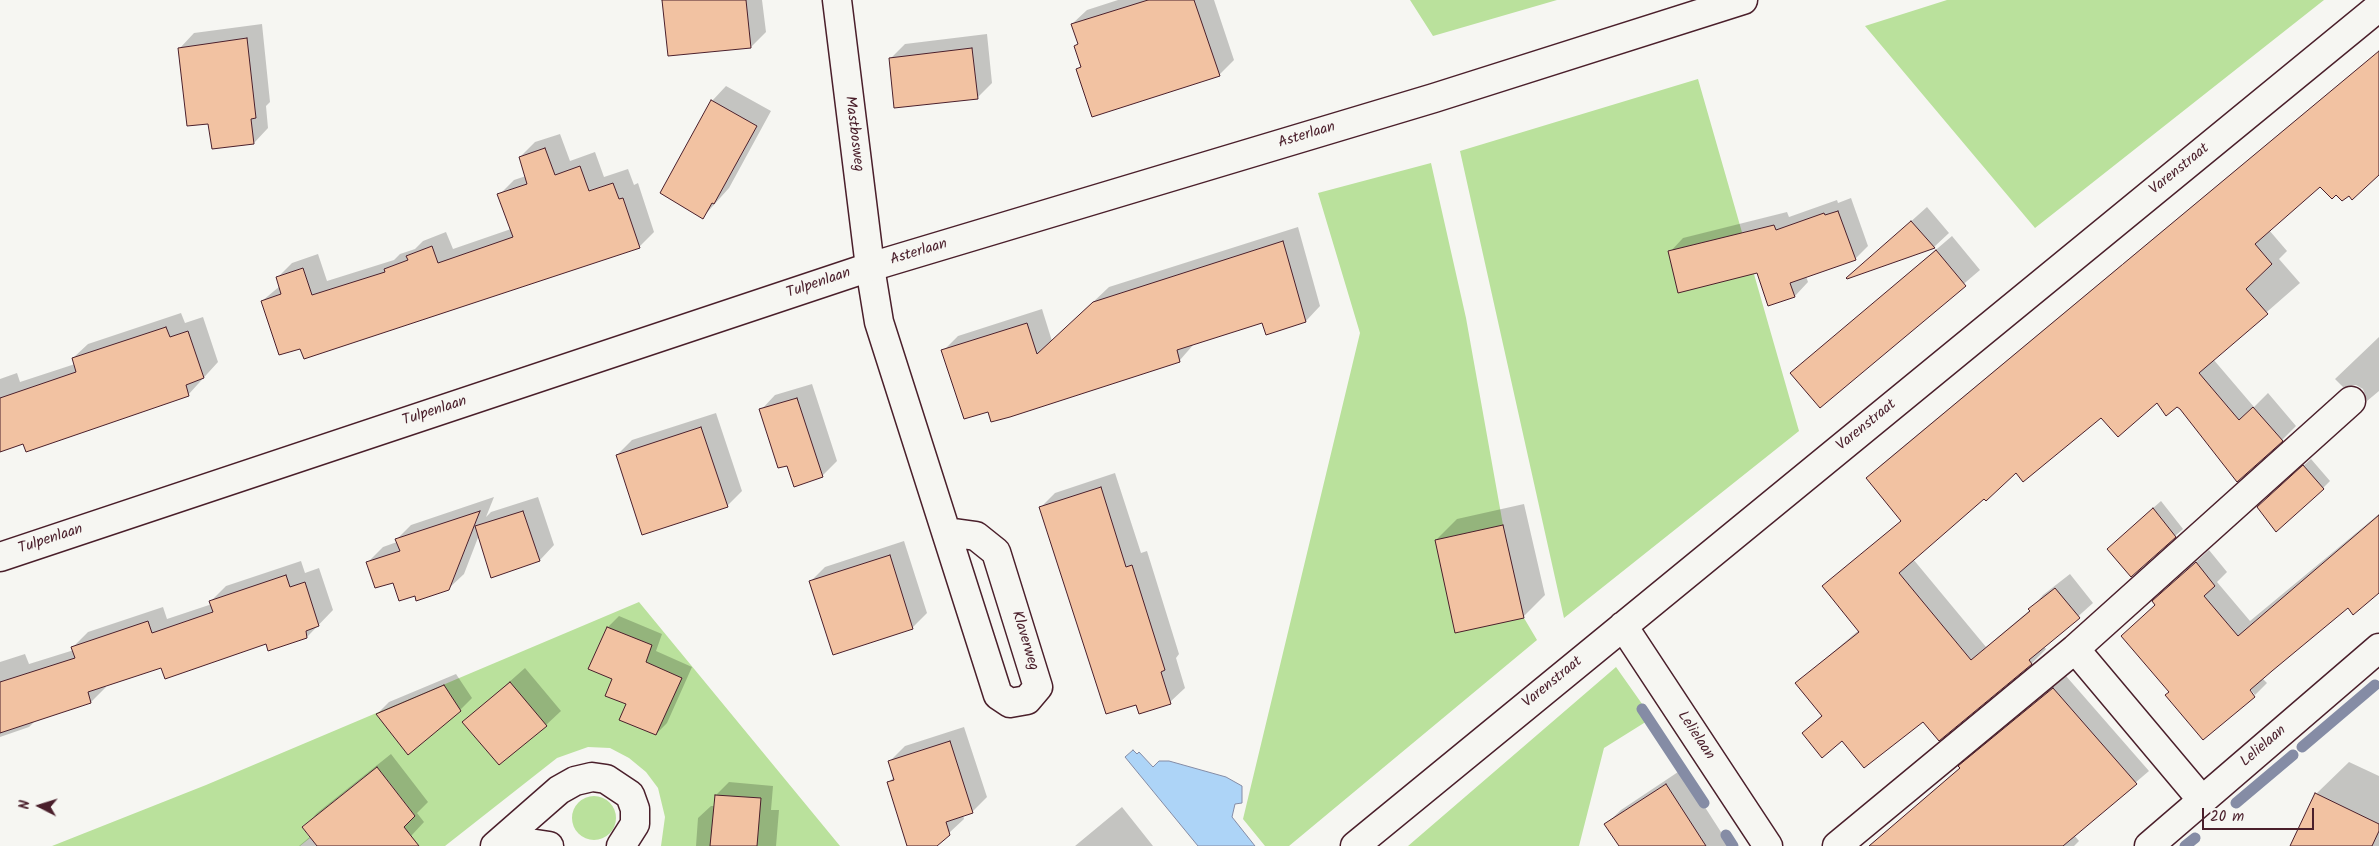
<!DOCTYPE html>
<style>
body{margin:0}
#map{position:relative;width:2379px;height:846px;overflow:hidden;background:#f6f6f2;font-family:Kalam,sans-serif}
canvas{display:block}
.north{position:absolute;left:15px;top:781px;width:50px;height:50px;-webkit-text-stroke:4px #f6f6f2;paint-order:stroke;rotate:275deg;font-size:14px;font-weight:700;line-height:20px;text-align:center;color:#4a1f2b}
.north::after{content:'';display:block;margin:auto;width:18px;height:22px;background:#4a1f2b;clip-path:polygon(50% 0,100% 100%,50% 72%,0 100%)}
.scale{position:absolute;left:2202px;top:808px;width:112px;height:22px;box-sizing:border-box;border:2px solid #4a1f2b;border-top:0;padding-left:6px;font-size:15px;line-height:18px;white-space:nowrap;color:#4a1f2b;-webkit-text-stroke:4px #f6f6f2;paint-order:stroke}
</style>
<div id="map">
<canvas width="2379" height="846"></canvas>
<div class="north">N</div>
<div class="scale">20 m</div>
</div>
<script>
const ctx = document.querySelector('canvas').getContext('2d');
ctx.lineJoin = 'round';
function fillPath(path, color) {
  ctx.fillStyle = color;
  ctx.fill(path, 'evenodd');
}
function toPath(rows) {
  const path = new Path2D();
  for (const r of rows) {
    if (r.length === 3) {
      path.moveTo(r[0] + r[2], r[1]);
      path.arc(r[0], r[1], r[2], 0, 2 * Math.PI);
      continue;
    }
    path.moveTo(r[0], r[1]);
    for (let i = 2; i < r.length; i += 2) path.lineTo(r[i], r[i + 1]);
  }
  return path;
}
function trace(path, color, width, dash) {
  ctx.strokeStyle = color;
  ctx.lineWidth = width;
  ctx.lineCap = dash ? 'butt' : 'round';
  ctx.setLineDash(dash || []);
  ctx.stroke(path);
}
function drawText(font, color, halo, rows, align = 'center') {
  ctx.font = font + ' Kalam,sans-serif';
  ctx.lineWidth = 5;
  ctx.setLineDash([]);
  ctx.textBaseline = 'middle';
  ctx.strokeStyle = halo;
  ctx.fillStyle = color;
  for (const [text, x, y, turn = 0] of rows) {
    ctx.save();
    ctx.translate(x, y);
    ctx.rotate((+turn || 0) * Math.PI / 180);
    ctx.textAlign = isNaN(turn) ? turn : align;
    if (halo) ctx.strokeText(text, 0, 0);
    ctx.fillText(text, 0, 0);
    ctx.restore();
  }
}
const green = toPath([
 [1410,0,1557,0,1433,36],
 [1947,0,2324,0,2035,228,1865,26],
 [1698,79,1799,431,1564,618,1460,151],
 [1431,163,1466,318,1503,525,1524,618,1537,640,1289,846,1265,846,1243,819,1360,333,1318,193],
 [639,602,840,846,661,846,665,817,658,788,646,772,629,758,610,748,588,747,557,758,445,846,400,846,412,837,404,827,415,816,386,778,373,788,364,777,302,827,310,838,300,846,52,846,206,785],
 [1616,667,1652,718,1604,748,1579,846,1408,846],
 [594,818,22]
]);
const water = toPath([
 [1133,750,1137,754,1139,752,1153,767,1159,761,1169,761,1226,777,1242,786,1242,803,1235,804,1232,817,1255,846,1198,846,1125,757,1133,750]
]);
const shadow = toPath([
 [663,0,762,0,766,32,751,47],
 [1118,0,1214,0,1234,60,1219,75,1077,70,1082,65,1076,46,1079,43,1072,24,1087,10],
 [262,24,270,102,266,106,268,128,254,143,210,122,180,48,194,33],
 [987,34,992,83,977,98,890,59,905,44],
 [2379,51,2379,174,2349,194,2336,194,2320,185,2269,230,2287,251,2279,259,2300,283,2213,359,2254,407,2268,393,2296,426,2282,440,2177,405,2157,401,2101,416,2016,471,1913,559,1986,647,2030,610,2043,595,2070,574,2093,603,2044,647,2046,649,2032,663,1939,740,1923,720,1842,740,1803,733,1822,715,1797,683,1859,630,1824,586,1902,520,1868,478,1882,464],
 [726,86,771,111,729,188,703,217,712,101],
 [560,134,570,161,595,152,604,177,628,169,634,185,638,183,654,232,639,247,301,347,262,301,280,286,277,278,292,263,318,254,327,281,394,260,400,254,415,249,423,241,446,232,453,249,511,229,499,195,514,180,526,176,520,157,535,142],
 [1851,198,1868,246,1855,259,1806,276,1808,282,1795,296,1769,305,1757,272,1670,252,1683,238,1787,212,1789,217,1837,200,1838,203],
 [1927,207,1949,233,1934,247,1849,277],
 [1298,227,1320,306,1306,321,1263,322,1194,344,1180,360,992,421,989,410,943,351,958,336,1042,309,1052,341,1109,287],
 [1952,236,1980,270,1820,406,1792,373],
 [181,313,185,323,203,317,218,362,188,395,0,450,0,379,17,373,20,382,75,364,73,358,88,344],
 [2379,337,2379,391,2367,401,2363,389,2356,385,2343,387,2335,379],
 [812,384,837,461,822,476,788,464,761,410,775,395],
 [716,413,742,491,727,506,617,455,632,440],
 [2311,459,2330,481,2323,488,2266,499],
 [1115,473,1141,553,1147,551,1179,654,1176,658,1185,688,1170,702,1040,508,1055,493],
 [494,497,486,517,491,512,538,497,554,545,540,560,479,535,464,574,448,589,416,594,393,582,368,562,383,547,397,542,396,540,411,525],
 [2161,501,2183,529,2175,536,2116,541],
 [1524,504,1545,595,1524,616,1436,540,1457,519],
 [2379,514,2379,591,2348,607,2262,678,2267,683,2255,695,2247,685,2170,692,2156,605,2153,601,2209,550,2227,572,2217,582,2250,621],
 [904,541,927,613,912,628,811,581,825,567],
 [301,561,305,573,319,568,333,610,307,637,267,643,162,666,105,685,106,687,91,702,35,721,29,727,0,737,0,662,25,654,29,664,74,650,73,647,88,632,163,607,167,619,212,604,211,601,226,586],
 [619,616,662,634,656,651,692,667,667,723,656,734,628,704,614,678,590,668,608,627],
 [525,668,561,711,546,725,464,722],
 [456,674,472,698,460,710,377,714,389,702],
 [2066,676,2149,771,2074,835,2079,841,2074,846,1869,846,1961,767,1973,753],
 [964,727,987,797,972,812,963,815,964,819,935,846,908,846,888,783,895,776,890,761,905,746],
 [391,754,428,802,417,813,424,822,411,836,398,846,299,846,311,836,304,827,317,813],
 [2349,762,2379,776,2379,846,2292,846,2316,794],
 [1681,770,1730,846,1620,846,1606,824,1621,810],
 [729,782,773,786,771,810,779,810,776,846,696,846,698,818,711,806,715,806,716,795],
 [1122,807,1153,846,1075,846]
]);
const stream = toPath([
 [1642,709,1704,803],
 [2302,747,2375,685],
 [2236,803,2293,755],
 [1726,835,1733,846],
 [2185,846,2195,838]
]);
const building = toPath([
 [662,0,746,0,751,48,668,56,662,0],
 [1148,0,1194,0,1220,76,1092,117,1076,69,1081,67,1074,46,1078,44,1071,24,1148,0],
 [247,38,256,118,251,119,254,144,212,149,208,124,187,126,178,48,247,38],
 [972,48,978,99,894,108,889,58,972,48],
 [2379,51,2379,175,2352,200,2349,196,2342,201,2336,195,2332,199,2320,187,2255,244,2272,264,2246,289,2268,314,2199,373,2239,420,2253,407,2283,441,2237,482,2180,409,2177,407,2166,416,2157,403,2118,437,2101,418,2023,482,2016,473,1986,501,1984,499,1899,573,1971,660,2030,611,2028,609,2055,588,2080,618,2029,660,2032,664,1939,741,1923,722,1864,768,1842,741,1822,758,1802,733,1822,716,1795,683,1859,632,1822,586,1901,521,1866,478,2379,51],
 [711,100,757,126,714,204,712,203,703,219,660,193,711,100],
 [545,148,555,175,580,166,589,191,613,183,619,199,623,198,640,248,304,359,300,349,279,355,261,301,281,294,276,277,303,268,312,295,385,272,384,269,408,260,406,256,432,246,438,263,513,237,497,194,527,184,519,157,545,148],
 [1838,211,1856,260,1790,283,1795,297,1768,306,1757,273,1678,293,1668,251,1774,225,1776,230,1824,213,1825,215,1838,211],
 [1911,221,1935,248,1847,279,1846,278,1911,221],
 [1283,241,1306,322,1266,335,1262,323,1177,350,1180,362,1010,417,991,422,988,412,964,419,941,350,1027,323,1037,354,1093,302,1283,241],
 [1936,250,1966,286,1820,408,1790,373,1936,250],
 [166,327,170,337,188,331,204,378,186,385,189,396,26,452,23,444,0,452,0,398,76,372,72,358,166,327],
 [797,398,823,477,794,487,787,466,778,468,759,409,797,398],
 [701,427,728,507,642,535,616,455,701,427],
 [2303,465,2324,489,2276,532,2257,507,2303,465],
 [1101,487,1126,567,1132,565,1165,670,1161,672,1171,704,1139,714,1136,705,1106,714,1039,507,1101,487],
 [2153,508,2176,537,2131,577,2107,549,2153,508],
 [480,511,449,590,416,601,415,596,399,601,393,583,375,588,366,562,400,551,395,539,480,511],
 [523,511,540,561,491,578,475,526,523,511],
 [2379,515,2379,593,2353,615,2348,608,2272,671,2250,690,2255,697,2203,740,2165,695,2169,692,2121,636,2155,605,2152,601,2196,562,2215,586,2204,596,2238,636,2379,515],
 [1503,525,1524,618,1455,633,1435,540,1503,525],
 [890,555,913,629,833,655,809,581,890,555],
 [286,575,290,587,305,582,319,626,306,631,307,638,268,651,266,644,165,679,161,668,88,692,91,703,0,733,0,682,75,658,71,647,148,621,152,633,213,612,209,601,286,575],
 [607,627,652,645,646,662,682,678,656,735,619,720,626,704,605,696,612,679,588,669,607,627],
 [510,682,547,726,499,765,462,722,510,682],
 [444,685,461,711,408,755,376,714,444,685],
 [2053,688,2137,784,2063,846,1869,846,1960,768,1958,766,2053,688],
 [950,741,973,813,946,822,950,835,937,846,907,846,887,782,894,780,888,761,950,741],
 [377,767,415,816,404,827,419,846,317,846,302,827,377,767],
 [1666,784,1706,846,1619,846,1604,824,1666,784],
 [2315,793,2379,824,2379,831,2372,846,2290,846,2315,793],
 [715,795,761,798,757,846,710,846,715,795]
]);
const minor = toPath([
 [837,0,870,267,879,322,998,695,1010,703,1027,700,1038,687,996,552,976,536,947,532],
 [1623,626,1768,846],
 [2075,649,2202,800],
 [503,839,549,846],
 [495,846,559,790,575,781,592,777,606,779,630,795,635,809,635,824,621,846],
 [1355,846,2379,7],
 [1837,846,2075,649,2351,401],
 [2149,846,2379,648]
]);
const tertiary = toPath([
 [0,557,870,267,1434,98,1743,0]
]);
const streetNames = [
 ["Mastbosweg",853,134,83],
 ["Asterlaan",1307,136,-17],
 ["Varenstraat",2180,170,-39],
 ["Asterlaan",919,253,-17],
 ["Tulpenlaan",819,284,-19],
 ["Tulpenlaan",435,412,-18],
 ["Varenstraat",1867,426,-39],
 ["Tulpenlaan",51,540,-18],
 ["Klaverweg",1024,641,73],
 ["Varenstraat",1553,683,-39],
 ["Lelielaan",1695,736,56],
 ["Lelielaan",2264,747,-41]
];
fillPath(green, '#bae19c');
fillPath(water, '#add4f7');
trace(water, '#858ca5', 1);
fillPath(shadow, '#0003');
trace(stream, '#858ca5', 11);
fillPath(building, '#f2c2a2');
trace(building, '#4a1f2b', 1);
trace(minor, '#4a1f2b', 31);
trace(tertiary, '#4a1f2b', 31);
trace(minor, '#f6f6f2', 28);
trace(tertiary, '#f6f6f2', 28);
drawText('15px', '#4a1f2b', '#f6f6f2', streetNames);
</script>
